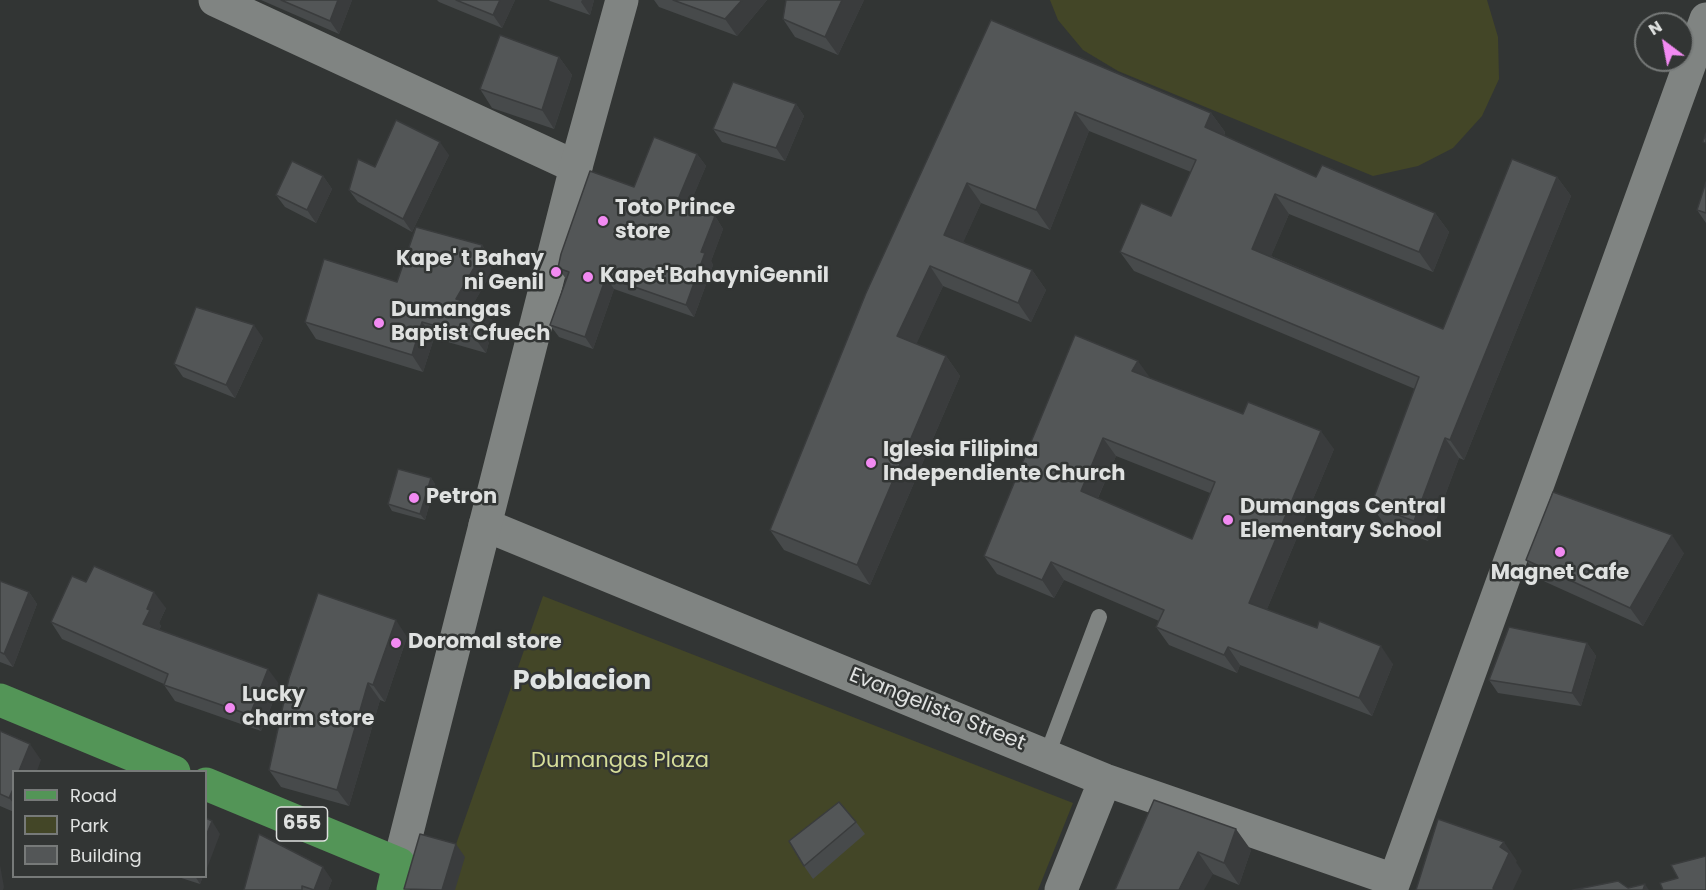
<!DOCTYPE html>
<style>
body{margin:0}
#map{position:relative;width:1706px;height:890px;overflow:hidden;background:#323534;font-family:Poppins,sans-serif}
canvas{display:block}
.legend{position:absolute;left:12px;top:770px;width:195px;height:108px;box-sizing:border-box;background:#323534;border:2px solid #777a79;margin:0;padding:8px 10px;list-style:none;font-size:18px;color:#dfe1e0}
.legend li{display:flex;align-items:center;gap:12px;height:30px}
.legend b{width:30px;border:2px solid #777a79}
.north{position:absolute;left:1634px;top:12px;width:60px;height:60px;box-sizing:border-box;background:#323534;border:2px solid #777a79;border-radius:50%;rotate:328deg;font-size:16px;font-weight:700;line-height:24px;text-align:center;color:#dfe1e0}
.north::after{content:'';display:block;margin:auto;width:21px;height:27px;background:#f28af2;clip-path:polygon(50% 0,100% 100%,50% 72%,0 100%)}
</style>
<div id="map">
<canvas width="1706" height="890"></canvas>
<ul class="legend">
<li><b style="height:8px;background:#539557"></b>Road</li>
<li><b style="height:16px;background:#434627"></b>Park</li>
<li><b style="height:16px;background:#535657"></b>Building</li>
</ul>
<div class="north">N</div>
</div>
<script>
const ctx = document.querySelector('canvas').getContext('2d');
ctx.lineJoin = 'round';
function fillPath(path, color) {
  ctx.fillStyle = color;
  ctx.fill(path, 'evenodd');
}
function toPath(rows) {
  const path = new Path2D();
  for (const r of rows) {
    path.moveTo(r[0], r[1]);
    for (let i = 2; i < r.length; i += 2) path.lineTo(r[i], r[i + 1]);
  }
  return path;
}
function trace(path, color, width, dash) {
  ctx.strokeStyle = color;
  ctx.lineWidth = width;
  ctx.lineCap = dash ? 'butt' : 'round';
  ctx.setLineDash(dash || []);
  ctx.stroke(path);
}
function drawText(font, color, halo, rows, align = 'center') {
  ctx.font = font + ' Poppins,sans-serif';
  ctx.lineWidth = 5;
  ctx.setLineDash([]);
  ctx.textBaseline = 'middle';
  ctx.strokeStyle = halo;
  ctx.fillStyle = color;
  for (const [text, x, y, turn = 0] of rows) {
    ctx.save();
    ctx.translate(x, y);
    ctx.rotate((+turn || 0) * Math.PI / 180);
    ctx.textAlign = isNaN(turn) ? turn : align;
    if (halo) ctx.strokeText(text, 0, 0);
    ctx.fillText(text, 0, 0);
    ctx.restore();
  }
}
const green = toPath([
 [1050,0,1487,0,1498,37,1499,79,1482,116,1453,148,1418,166,1373,176,1118,71,1083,50,1058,20],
 [543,596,1073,803,1038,890,440,890]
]);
const service = toPath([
 [1047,755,1099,617]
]);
const minor = toPath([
 [215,0,576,167],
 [485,525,1105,780,1394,880],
 [1061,890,1105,780],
 [1391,890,1706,19]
]);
const tertiary = toPath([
 [399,864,576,167,622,0]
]);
const primary = toPath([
 [0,700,174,772],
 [206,784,399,864,393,890]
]);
const wall = toPath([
 [261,0,352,0,339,34],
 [437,0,515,0,502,28,439,2],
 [549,0,594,0,590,15,550,1],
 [654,0,767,0,737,36,659,7],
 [864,0,838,55,795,37,783,19],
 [991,20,1211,113,1225,132,1224,136,1316,177,1435,213,1449,232,1433,272,1289,214,1271,256,1443,329,1557,177,1571,196,1464,460,1459,458,1428,541,1385,525,1371,505,1415,389,1134,271,1120,252,1171,216,1191,172,1089,131,1050,230,981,203,963,242,1032,270,1046,290,1031,322,943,286,916,344,946,356,960,376,870,585,784,550,770,530],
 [559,57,572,75,554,129,492,108,480,89],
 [796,104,804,116,785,161,722,142,713,129],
 [697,154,706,166,689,206,715,216,723,229,711,261,713,265,694,317,614,289,593,349,559,337,550,325,566,279,558,268,634,187],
 [449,155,412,232,358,202,349,190,375,167],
 [323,176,332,189,316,223,285,207,276,195],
 [1706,182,1706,223,1697,210],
 [482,245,493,261,489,277,473,304,483,307,494,323,486,353,434,338,423,372,316,339,305,322],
 [263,338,235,398,183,377,174,364],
 [1151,379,1334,449,1267,609,1393,664,1372,716,1240,665,1237,673,1169,645,1156,627,1159,621,1064,580,1054,598,997,574,984,556],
 [1116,456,1210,493,1192,539,1098,498],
 [431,478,435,484,425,520,392,511,388,504],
 [1684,553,1643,626,1539,579,1526,560],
 [0,581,29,592,37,604,13,667,0,662],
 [86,582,166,608,159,623,161,626,159,630,280,685,261,731,175,701,164,685,164,684,62,639,51,622],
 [407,637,385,702,380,700,349,806,281,787,269,770],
 [1587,643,1596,656,1581,706,1498,693,1489,680],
 [0,731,41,760,14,771,14,812,0,806],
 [1154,800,1251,850,1239,885,1213,874],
 [856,822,865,834,813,879,804,866],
 [175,876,203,876,200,884],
 [332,880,328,890,244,890]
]);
const shadedWall = toPath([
 [338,0,352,0,339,34,330,21],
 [500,0,515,0,502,28,493,15],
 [582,0,594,0,590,15,581,2],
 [742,0,767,0,737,36,725,19],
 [842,0,864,0,838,55,825,37],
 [559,57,572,75,554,129,542,110],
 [796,104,804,116,785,161,776,148],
 [1075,112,1089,131,1050,230,1036,210],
 [1211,113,1225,132,1219,147,1205,127],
 [440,142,449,155,412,232,403,219],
 [697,154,706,166,686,214,677,202],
 [323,176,332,189,316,223,307,210],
 [1557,177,1571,196,1464,460,1450,440],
 [967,183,981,203,958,254,944,235],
 [1275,194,1289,214,1266,268,1252,249],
 [1435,213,1449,232,1433,272,1419,252],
 [715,216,723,229,711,261,713,265,694,317,686,305,701,252],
 [482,245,493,261,489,277,467,315,456,299],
 [930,266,943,286,911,356,897,336],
 [1032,270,1046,290,1031,322,1018,303],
 [606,277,614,289,593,349,585,337],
 [483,307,494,323,486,353,474,337],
 [422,322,434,338,423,372,412,355],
 [254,325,263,338,235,398,226,385],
 [946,356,960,376,870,585,857,565],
 [1138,361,1151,379,1132,371],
 [1321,431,1334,449,1262,621,1249,603],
 [1103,438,1116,456,1093,509,1081,491],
 [1445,438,1459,458,1428,541,1414,521],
 [431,478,435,484,425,520,420,514],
 [1672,535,1684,553,1643,626,1630,608],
 [1051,562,1064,580,1054,598,1042,580],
 [29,592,37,604,13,667,4,654],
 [154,592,166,608,159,623,161,626,155,640,143,624,147,609],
 [396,620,407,637,385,702,373,685],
 [1587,643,1596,656,1581,706,1572,693],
 [1381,646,1393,664,1372,716,1359,698],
 [1228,647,1240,665,1237,673,1224,655],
 [268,669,280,685,261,731,250,715],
 [368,683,380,700,349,806,337,790],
 [30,744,41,760,37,771,19,771],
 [14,787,14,804,9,798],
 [212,821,220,834,206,871,206,836],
 [1236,829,1251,850,1239,885,1224,863],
 [1504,842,1517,861,1516,862,1522,871,1513,890,1494,890,1493,888,1500,847],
 [456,844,465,857,455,890,442,890],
 [1198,852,1213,874,1204,890,1179,890],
 [0,865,4,887,3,890,0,890],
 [323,867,332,880,328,890,314,890],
 [195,876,203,876,200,884],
 [1645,884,1649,890,1643,890]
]);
const building = toPath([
 [281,0,338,0,330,21,281,0],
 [456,0,500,0,493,15,456,0],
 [673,0,742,0,725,19,673,0],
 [786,0,842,0,825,37,783,19,786,0],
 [991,20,1211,113,1205,127,1316,177,1322,165,1435,213,1419,252,1275,194,1252,249,1443,329,1512,159,1557,177,1450,440,1445,438,1414,521,1371,505,1419,377,1120,252,1141,203,1171,216,1196,160,1075,112,1036,210,967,183,944,235,1032,270,1018,303,930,266,897,336,946,356,857,565,770,530,866,293,991,20],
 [500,35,559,57,542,110,480,89,500,35],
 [733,82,796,104,776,148,713,129,733,82],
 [396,120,440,142,403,219,349,190,358,159,375,167,396,120],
 [1706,133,1706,143,1703,142,1706,133],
 [654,137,697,154,677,202,715,216,701,252,705,253,686,305,606,277,585,337,550,325,569,272,558,268,561,254,590,171,634,187,654,137],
 [292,161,323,176,307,210,276,195,292,161],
 [1706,182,1706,213,1697,210,1706,182],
 [416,227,482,245,478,261,456,299,483,307,474,337,422,322,412,355,305,322,324,259,397,282,416,227],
 [196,307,254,325,226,385,174,364,196,307],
 [1075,335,1138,361,1132,371,1243,414,1248,402,1321,431,1249,603,1317,628,1319,621,1381,646,1359,698,1228,647,1224,655,1156,627,1164,610,1051,562,1042,580,984,556,1075,335],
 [1103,438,1215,482,1192,539,1081,491,1103,438],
 [398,469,431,478,420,514,388,504,398,469],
 [1553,492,1672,535,1630,608,1526,560,1553,492],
 [94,566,154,592,147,609,150,610,143,624,268,669,250,715,164,685,168,674,51,622,72,576,86,582,94,566],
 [0,581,29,592,4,654,0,652,0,581],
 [318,593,396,620,373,685,368,683,337,790,269,770,289,678,318,593],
 [1509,627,1587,643,1572,693,1489,680,1509,627],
 [0,731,30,744,19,771,14,771,14,787,9,798,0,794,0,731],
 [1154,800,1236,829,1224,863,1198,852,1179,890,1115,890,1154,800],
 [839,802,856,822,804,866,789,841,839,802],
 [206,818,212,821,206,836,206,818],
 [1438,819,1504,842,1500,847,1509,853,1493,888,1494,890,1416,890,1438,819],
 [259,834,323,867,314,890,302,886,302,890,244,890,259,834],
 [420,834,456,844,442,890,404,889,420,834],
 [1706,856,1706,890,1663,890,1660,883,1678,878,1671,865,1706,856],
 [1618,881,1628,888,1645,884,1643,890,1573,890,1618,881]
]);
const markers = [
 [603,221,6,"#f28af2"],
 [556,272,6,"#f28af2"],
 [588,277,6,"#f28af2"],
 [379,323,6,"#f28af2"],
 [871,463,6,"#f28af2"],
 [414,498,6,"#f28af2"],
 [1228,520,6,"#f28af2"],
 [1560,552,6,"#f28af2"],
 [396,643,6,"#f28af2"],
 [230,708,6,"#f28af2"]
];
const shields = [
 [302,824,51]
];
const shieldNames = [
 ["655",302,824]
];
const poiNames = [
 ["Toto Prince",615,209],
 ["store",615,233],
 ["Kape' t Bahay",544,260,"right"],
 ["ni Genil",544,284,"right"],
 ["Kapet'BahayniGennil",600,277],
 ["Dumangas",391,311],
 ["Baptist Cfuech",391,335],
 ["Iglesia Filipina",883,451],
 ["Independiente Church",883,475],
 ["Petron",426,498],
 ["Dumangas Central",1240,508],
 ["Elementary School",1240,532],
 ["Magnet Cafe",1560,574,"center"],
 ["Doromal store",408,643],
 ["Lucky",242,696],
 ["charm store",242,720]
];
const streetNames = [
 ["Evangelista Street",937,710,22]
];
const parkNames = [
 ["Dumangas Plaza",620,762]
];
const districtNames = [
 ["Poblacion",582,682]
];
fillPath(green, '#434627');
trace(service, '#808482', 16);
trace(minor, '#808482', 33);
trace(tertiary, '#808482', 33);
trace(primary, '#539557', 33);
fillPath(wall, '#474a4b');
fillPath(shadedWall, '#3a3c3d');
fillPath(building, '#535657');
trace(building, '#3a3c3d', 1.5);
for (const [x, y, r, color] of markers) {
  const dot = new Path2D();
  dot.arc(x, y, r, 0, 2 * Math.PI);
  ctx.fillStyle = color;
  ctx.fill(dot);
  trace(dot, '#323534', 2);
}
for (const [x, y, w] of shields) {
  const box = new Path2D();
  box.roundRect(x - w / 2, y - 17, w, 34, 4.5);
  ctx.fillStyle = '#323534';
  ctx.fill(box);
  trace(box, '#dfe1e0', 1.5);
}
drawText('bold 20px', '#dfe1e0', null, shieldNames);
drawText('bold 21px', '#dfe1e0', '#323534', poiNames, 'left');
drawText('21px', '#dfe1e0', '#323534', streetNames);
drawText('21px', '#d6dd99', '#323534', parkNames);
drawText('bold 27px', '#e0e4e3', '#323534', districtNames);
</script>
